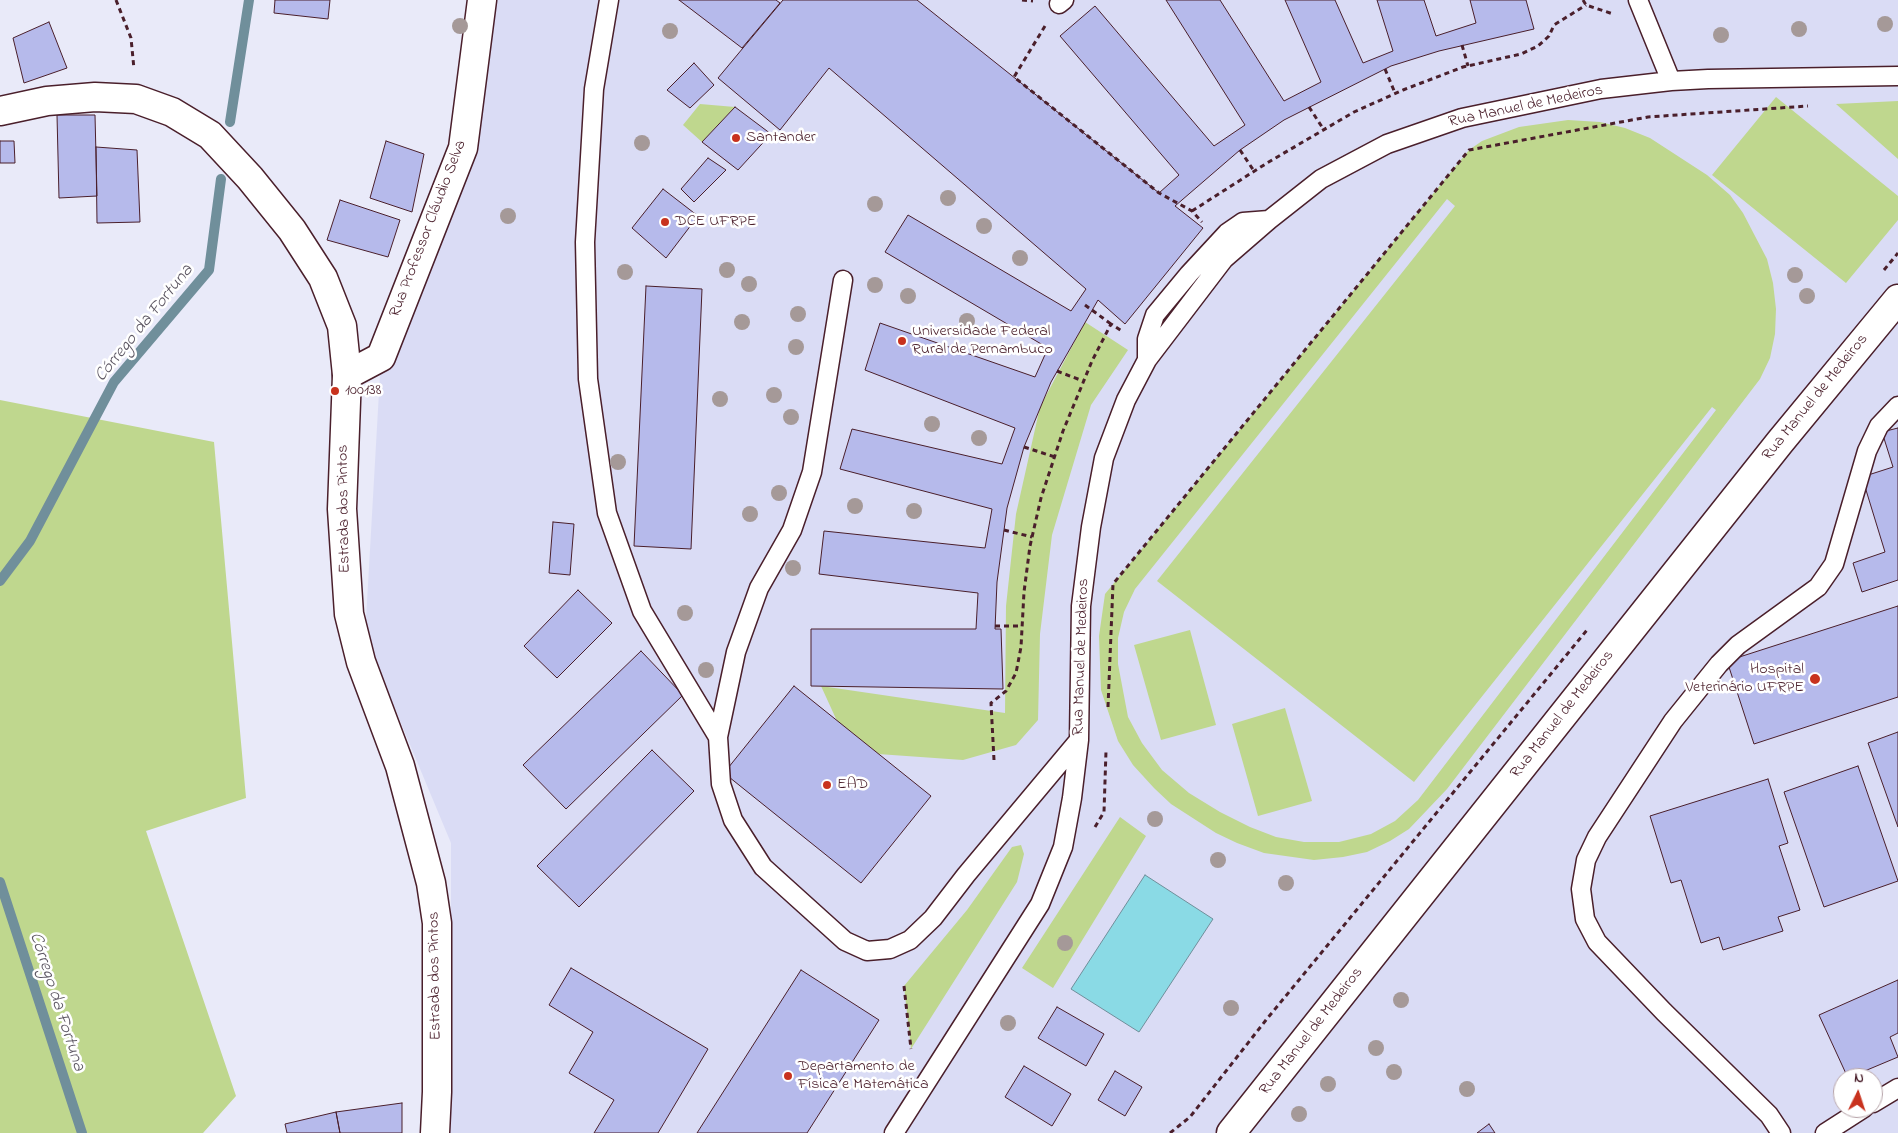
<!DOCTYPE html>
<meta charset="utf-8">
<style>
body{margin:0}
#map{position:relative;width:1898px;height:1133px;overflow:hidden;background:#e9eaf9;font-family:"Indie Flower",sans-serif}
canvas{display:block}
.north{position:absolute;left:1833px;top:1068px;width:50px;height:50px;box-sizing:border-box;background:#fff;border:1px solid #b7a5aa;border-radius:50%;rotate:4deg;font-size:14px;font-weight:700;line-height:20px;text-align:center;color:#4a1f2b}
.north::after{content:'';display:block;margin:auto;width:18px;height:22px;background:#c8321e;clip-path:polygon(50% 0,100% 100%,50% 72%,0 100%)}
</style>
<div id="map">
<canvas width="1898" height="1133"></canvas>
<div class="north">N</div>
</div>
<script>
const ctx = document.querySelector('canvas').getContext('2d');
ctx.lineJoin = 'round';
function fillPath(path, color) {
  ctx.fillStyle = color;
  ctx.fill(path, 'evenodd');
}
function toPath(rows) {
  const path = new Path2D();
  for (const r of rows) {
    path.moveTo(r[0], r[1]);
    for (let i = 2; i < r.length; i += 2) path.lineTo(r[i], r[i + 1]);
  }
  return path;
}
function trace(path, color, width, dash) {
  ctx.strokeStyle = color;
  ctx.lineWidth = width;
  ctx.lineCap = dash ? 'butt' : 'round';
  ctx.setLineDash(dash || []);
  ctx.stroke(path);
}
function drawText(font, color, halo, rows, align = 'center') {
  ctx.font = font + ' "Indie Flower",sans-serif';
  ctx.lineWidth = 5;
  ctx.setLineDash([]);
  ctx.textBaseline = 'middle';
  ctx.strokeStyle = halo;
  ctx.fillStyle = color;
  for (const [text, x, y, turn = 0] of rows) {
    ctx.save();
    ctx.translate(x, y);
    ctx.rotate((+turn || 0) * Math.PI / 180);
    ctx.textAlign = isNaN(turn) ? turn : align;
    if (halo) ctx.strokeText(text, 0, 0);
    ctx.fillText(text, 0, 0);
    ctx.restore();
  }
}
const built = toPath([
 [482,0,1898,0,1898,1133,447,1133,451,1027,451,843,365,637,381,357,463,148],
 [1843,1078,1873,1078,1873,1108,1843,1108]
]);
const green = toPath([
 [1776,97,1898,196,1898,220,1846,283,1712,175],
 [1898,101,1898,159,1836,104],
 [700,104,735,107,702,142,683,125],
 [1568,120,1600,122,1625,128,1650,138,1707,175,1730,195,1743,213,1767,259,1773,283,1776,309,1775,334,1770,358,1760,379,1447,789,1409,829,1390,841,1367,852,1343,857,1314,860,1264,853,1237,843,1216,833,1171,804,1154,788,1133,765,1118,741,1101,690,1099,636,1105,594,1469,150,1482,141,1519,127],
 [1447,199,1455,206,1157,581,1414,782,1712,407,1716,410,1418,800,1395,821,1371,834,1339,842,1304,842,1276,837,1250,827,1220,812,1189,793,1162,770,1142,743,1128,717,1118,664,1118,638,1124,612,1135,589],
 [1085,322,1128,350,1091,405,1052,535,1040,634,1038,720,1016,745,963,760,878,754,837,721,821,686,1005,713,1006,606,1016,514,1040,407],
 [0,400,214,442,246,798,146,831,236,1096,203,1133,0,1133],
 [1190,630,1216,725,1161,740,1134,645],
 [1285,708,1312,801,1258,816,1232,724],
 [1120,817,1146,836,1053,988,1022,968],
 [1021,845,1024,854,1017,882,911,1049,904,986,967,910,1012,847]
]);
const water = toPath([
 [1145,875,1213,919,1139,1032,1071,989,1145,875]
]);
const stream = toPath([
 [230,122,249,0],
 [0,581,30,541,114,382,209,270,221,179],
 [0,882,82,1133]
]);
const building = toPath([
 [275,0,330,0,328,19,274,13,275,0],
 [679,0,776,0,780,3,742,48,679,0],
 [783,0,917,0,1159,193,1179,175,1060,36,1095,6,1214,146,1245,125,1166,0,1220,0,1284,101,1321,82,1285,0,1335,0,1363,63,1393,51,1377,0,1424,0,1436,36,1476,23,1470,0,1526,0,1534,29,1439,51,1391,66,1284,120,1240,150,1175,206,1203,228,1125,324,1098,300,1051,382,1024,447,1007,508,997,582,995,629,1001,629,1003,689,811,686,811,629,976,629,978,593,819,574,824,531,985,548,992,509,840,469,852,429,1002,464,1015,428,865,370,880,323,1035,377,1048,348,885,252,908,215,1071,311,1086,289,829,68,780,130,718,78,783,0],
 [49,22,67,68,24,83,13,38,49,22],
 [694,63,714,85,690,108,667,90,694,63],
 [735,107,771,134,738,170,702,142,735,107],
 [57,115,95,115,97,196,59,198,57,115],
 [0,141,14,141,15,163,0,163,0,141],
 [386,141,424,154,412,212,370,198,386,141],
 [96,147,137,150,140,222,97,223,96,147],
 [708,158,726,170,694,202,681,189,708,158],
 [663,189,698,216,666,258,632,228,663,189],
 [340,200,400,220,388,257,327,240,340,200],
 [646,286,702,289,691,549,634,546,646,286],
 [1898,428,1898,580,1862,592,1853,563,1885,552,1862,477,1893,467,1882,432,1898,428],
 [553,522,574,524,570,575,549,573,553,522],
 [578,590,612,623,557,678,524,646,578,590],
 [1898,606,1898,697,1754,744,1727,661,1898,606],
 [641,651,683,695,566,809,523,765,641,651],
 [794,686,931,796,861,883,724,773,794,686],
 [1898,732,1898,827,1868,743,1898,732],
 [652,750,694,791,579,907,537,866,652,750],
 [1858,766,1898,881,1824,907,1784,792,1858,766],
 [1768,779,1788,843,1779,846,1800,910,1778,917,1783,931,1723,950,1719,937,1701,943,1681,880,1671,883,1650,816,1768,779],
 [571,968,708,1049,658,1133,594,1133,614,1100,569,1073,593,1032,549,1005,571,968],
 [801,970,879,1020,807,1133,697,1133,801,970],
 [1898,980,1898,1033,1890,1037,1898,1057,1848,1078,1819,1015,1898,980],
 [1057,1007,1104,1034,1086,1066,1038,1038,1057,1007],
 [1024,1066,1071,1094,1052,1126,1005,1097,1024,1066],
 [1115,1071,1142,1087,1125,1116,1098,1100,1115,1071],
 [402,1103,402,1133,340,1133,336,1112,402,1103],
 [336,1112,340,1133,287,1133,285,1124,336,1112],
 [1489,1124,1495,1133,1477,1133,1489,1124]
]);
const path = toPath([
 [116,0,131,38,134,69],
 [1022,0,1033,1],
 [1583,0,1586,5,1613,14],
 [1045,26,1014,77,1159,193,1192,211,1202,222],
 [1462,45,1468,66],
 [1385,69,1395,93],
 [1309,107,1324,130],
 [1240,150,1254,171],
 [1192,211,1267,163,1354,112,1403,90,1463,67,1521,54,1538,46,1549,36,1554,25,1586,5],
 [1884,270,1898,253],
 [1085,305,1111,324],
 [1057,371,1083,381],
 [1024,447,1055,457],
 [1004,530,1032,537],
 [995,626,1022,626],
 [1108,707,1113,584,1469,150,1648,117,1808,106],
 [994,760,991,703,1006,691,1016,673,1021,647,1024,592,1030,546,1041,498,1063,431,1092,361,1111,324,1122,331],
 [1095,827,1104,812,1106,751],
 [904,986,911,1049],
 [1170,1133,1190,1117,1266,1020,1587,630]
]);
const lane = toPath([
 [609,0,594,89,585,242,588,379,607,513,642,611,718,737],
 [1638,0,1671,81],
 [1059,4,1064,0],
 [843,280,812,472,792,530,759,588,736,652,718,737,721,784,733,820,763,867,845,941,867,951,890,949,910,940,933,918,966,875,1079,740],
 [1147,360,1147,339,1155,315,1189,274,1227,233,1243,222,1269,220],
 [1873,1103,1898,1088],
 [894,1133,1040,904,1063,847,1072,798,1079,740,1081,606,1091,527,1104,458,1126,400,1147,360,1224,259,1269,220,1321,179,1387,144,1462,118,1601,89,1671,81,1708,79,1898,76],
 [1781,1133,1769,1115,1664,1012,1597,942,1585,919,1581,889,1586,860,1597,837,1673,721,1719,664,1738,645,1818,587,1834,564,1867,451,1879,426,1898,406],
 [1825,1133,1864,1108]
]);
const street = toPath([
 [347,375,381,357,463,148,482,0]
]);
const secondary = toPath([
 [0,111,47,101,95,97,136,99,172,112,210,135,250,178,292,230,323,278,342,326,347,375,342,509,349,614,361,662,400,766,431,883,437,923,437,1092,435,1133],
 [1231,1133,1780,442,1898,299]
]);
const trees = [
 [1885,24],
 [460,26],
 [1799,29],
 [670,31],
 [1721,35],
 [642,143],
 [948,198],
 [875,204],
 [508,216],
 [984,226],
 [1020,258],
 [727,270],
 [625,272],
 [1795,275],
 [749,284],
 [875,285],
 [908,296],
 [1807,296],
 [798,314],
 [967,321],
 [742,322],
 [796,347],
 [774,395],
 [720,399],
 [791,417],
 [932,424],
 [979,438],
 [618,462],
 [779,493],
 [855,506],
 [914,511],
 [750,514],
 [793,568],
 [685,613],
 [706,670],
 [1155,819],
 [1218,860],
 [1286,883],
 [1065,943],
 [1401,1000],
 [1231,1008],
 [1008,1023],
 [1376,1048],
 [1394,1072],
 [1328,1084],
 [1467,1089],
 [1299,1114]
];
const markers = [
 [736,138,5,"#c8321e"],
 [665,222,5,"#c8321e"],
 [902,341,5,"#c8321e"],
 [335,391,5,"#c8321e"],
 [1815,679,6,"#c8321e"],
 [827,785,5,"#c8321e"],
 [788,1076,5,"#c8321e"]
];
const streetNames = [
 ["Rua Manuel de Medeiros",1526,107,-12],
 ["Rua Professor Cláudio Selva",429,229,-69],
 ["Rua Manuel de Medeiros",1816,398,-51],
 ["Estrada dos Pintos",345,509,-91],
 ["Rua Manuel de Medeiros",1082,657,-88],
 ["Rua Manuel de Medeiros",1563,715,-52],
 ["Estrada dos Pintos",436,976,-91],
 ["Rua Manuel de Medeiros",1312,1032,-52]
];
const poiNames = [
 ["Santander",746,138],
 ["DCE UFRPE",675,222],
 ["Universidade Federal",912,332],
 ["Rural de Pernambuco",912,350],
 ["100138",345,391],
 ["Hospital",1804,670,"right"],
 ["Veterinário UFRPE",1804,688,"right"],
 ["EAD",837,785],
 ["Departamento de",798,1067],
 ["Física e Matemática",798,1085]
];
const waterNames = [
 ["Córrego da Fortuna",145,324,-51],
 ["Córrego da Fortuna",56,1002,72]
];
fillPath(built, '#dadcf5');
fillPath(green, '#bfd78e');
fillPath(water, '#8adae5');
trace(water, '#708f9b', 1);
trace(stream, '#708f9b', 10);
fillPath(building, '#b6baeb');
trace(building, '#4a1f2b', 1);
trace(lane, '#4a1f2b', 21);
trace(street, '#4a1f2b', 31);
trace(secondary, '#4a1f2b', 31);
trace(path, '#4a1f2b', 3, [5, 4]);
trace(lane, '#fff', 18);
trace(street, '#fff', 28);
trace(secondary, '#fff', 28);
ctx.fillStyle = '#a59998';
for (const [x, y] of trees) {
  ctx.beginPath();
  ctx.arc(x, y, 8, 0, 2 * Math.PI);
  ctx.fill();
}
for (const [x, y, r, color] of markers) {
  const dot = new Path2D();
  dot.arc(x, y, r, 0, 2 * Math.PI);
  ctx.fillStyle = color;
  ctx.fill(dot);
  trace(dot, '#fff', 2);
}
drawText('16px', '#4a1f2b', '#fff', streetNames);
drawText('16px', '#4a1f2b', '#fff', poiNames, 'left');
drawText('italic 18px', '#5d5763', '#fff', waterNames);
</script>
